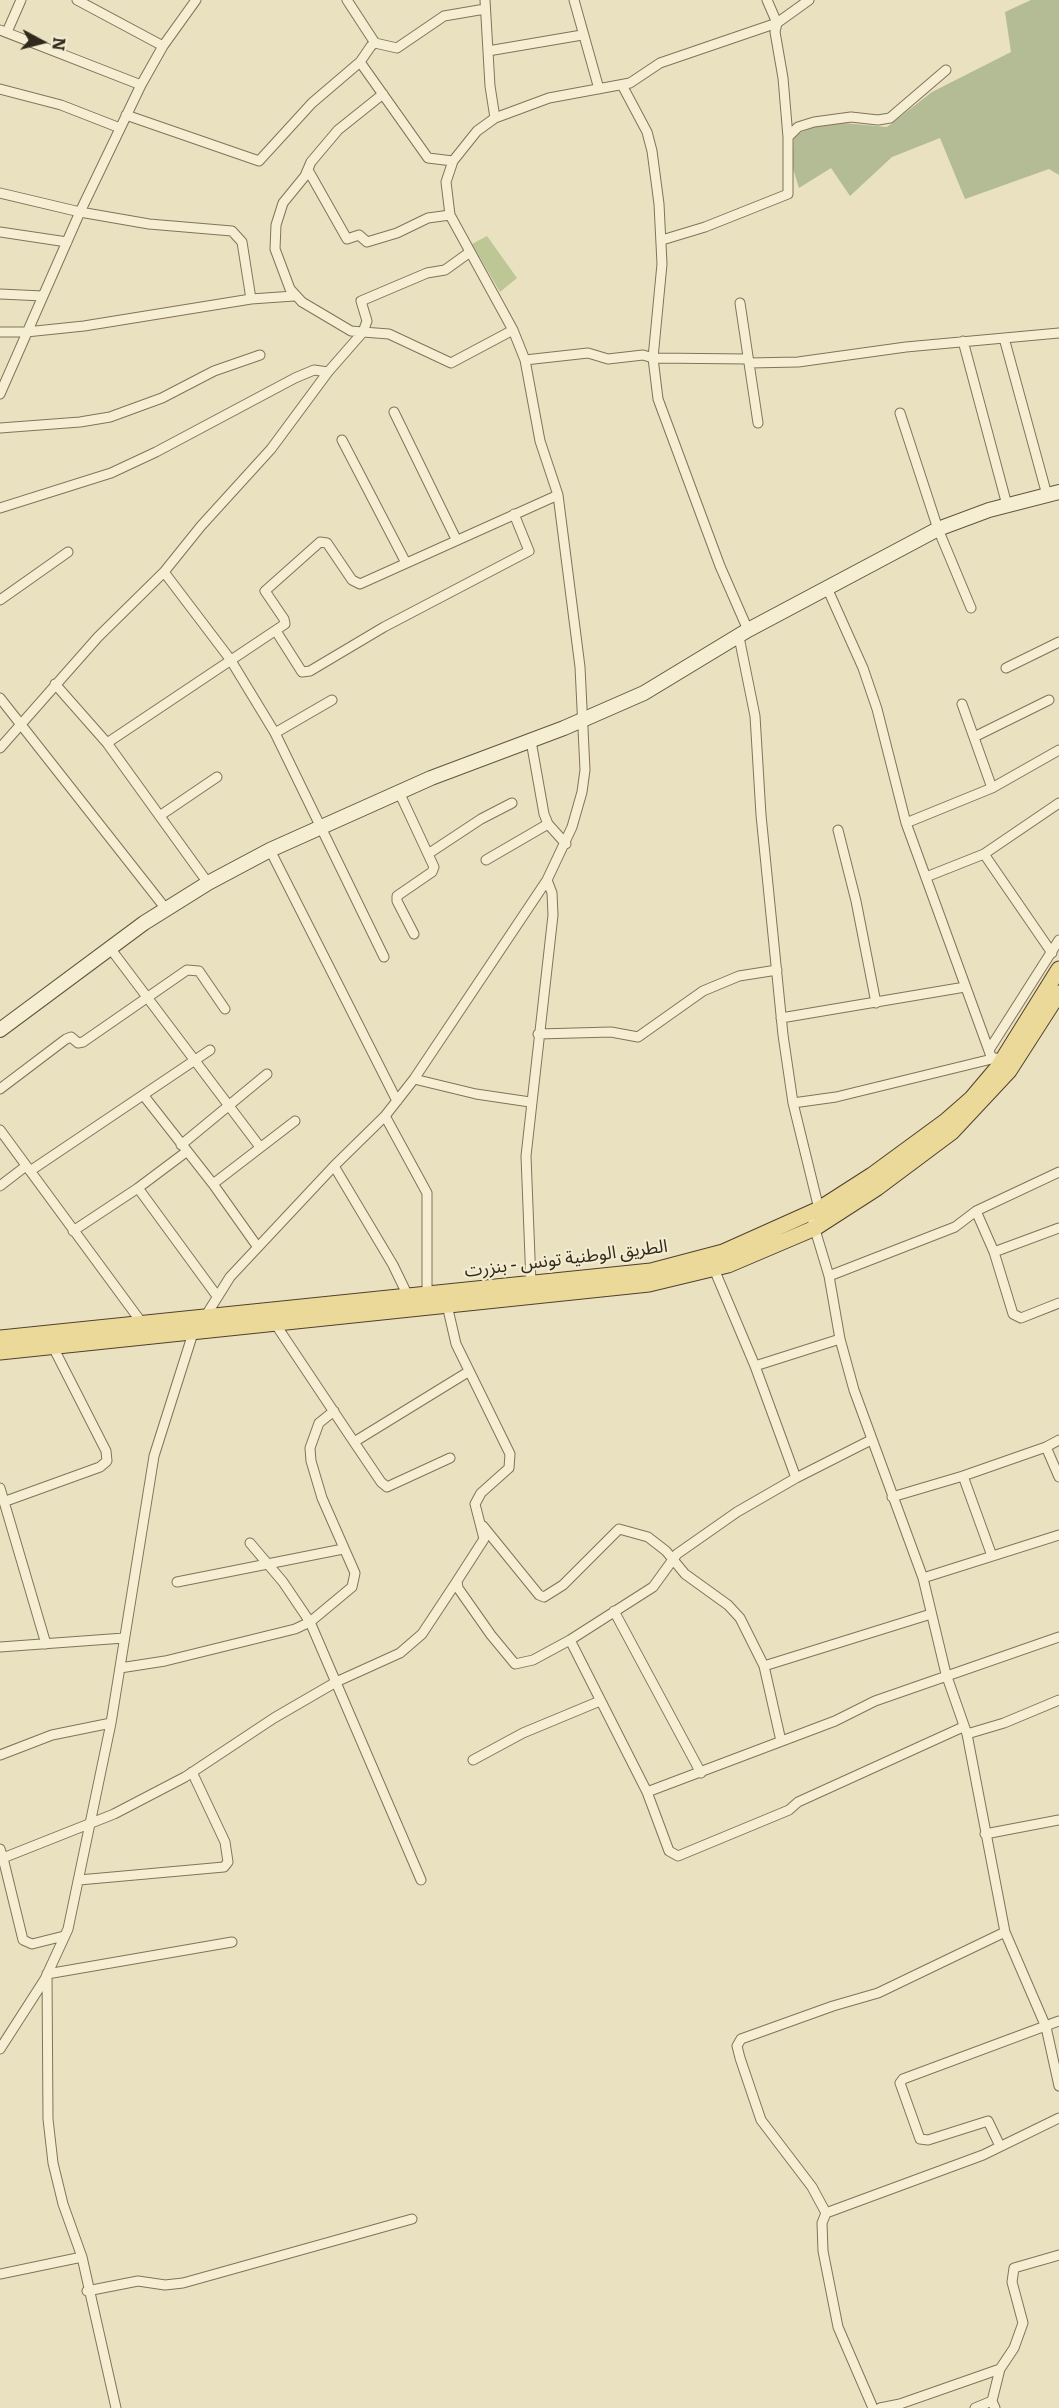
<!DOCTYPE html>
<meta charset="utf-8">
<style>
body{margin:0}
#map{position:relative;width:1059px;height:2408px;overflow:hidden;background:#eae1c0;font-family:Literata,serif}
canvas{display:block}
.north{position:absolute;left:12px;top:12px;width:60px;height:60px;-webkit-text-stroke:4px #f2ebcf;paint-order:stroke;rotate:97deg;font-size:16px;font-weight:700;line-height:24px;text-align:center;color:#32291d}
.north::after{content:'';display:block;margin:auto;width:21px;height:27px;background:#32291d;clip-path:polygon(50% 0,100% 100%,50% 72%,0 100%)}
</style>
<div id="map">
<canvas width="1059" height="2408"></canvas>
<div class="north">N</div>
</div>
<script>
const ctx = document.querySelector('canvas').getContext('2d');
ctx.lineJoin = 'round';
function fillPath(path, color) {
  ctx.fillStyle = color;
  ctx.fill(path, 'evenodd');
}
function toPath(rows) {
  const path = new Path2D();
  for (const r of rows) {
    path.moveTo(r[0], r[1]);
    for (let i = 2; i < r.length; i += 2) path.lineTo(r[i], r[i + 1]);
  }
  return path;
}
function trace(path, color, width, dash) {
  ctx.strokeStyle = color;
  ctx.lineWidth = width;
  ctx.lineCap = dash ? 'butt' : 'round';
  ctx.setLineDash(dash || []);
  ctx.stroke(path);
}
function drawText(font, color, halo, rows, align = 'center') {
  ctx.font = font + ' Literata,"Noto Sans Arabic",serif';
  ctx.lineWidth = 4.5;
  ctx.setLineDash([]);
  ctx.textBaseline = 'middle';
  ctx.strokeStyle = halo;
  ctx.fillStyle = color;
  for (const [text, x, y, turn = 0] of rows) {
    ctx.save();
    ctx.translate(x, y);
    ctx.rotate((+turn || 0) * Math.PI / 180);
    ctx.textAlign = isNaN(turn) ? turn : align;
    if (halo) ctx.strokeText(text, 0, 0);
    ctx.fillText(text, 0, 0);
    ctx.restore();
  }
}
const green = toPath([
 [487,236,517,278,500,292,472,244]
]);
const cemetery = toPath([
 [1031,0,1059,0,1059,175,1049,169,965,199,940,138,892,157,850,196,831,168,799,188,792,165,794,135,817,126,844,123,887,127,932,92,1011,52,1005,12]
]);
const street = toPath([
 [77,0,163,46],
 [347,0,375,43],
 [485,0,490,86,495,118],
 [574,0,599,89],
 [0,30,141,85],
 [7,32,21,0],
 [488,51,582,35],
 [360,62,428,158,453,161],
 [622,85,647,132,652,151,659,204,662,264,653,358,658,399,720,566,748,630],
 [0,89,61,105,120,128],
 [383,94,338,130,311,162,305,176,283,203,276,225,275,249,290,289,302,302,351,331,363,332,367,321,361,301,427,273,445,270,470,252],
 [126,115,259,161,312,103,360,62,371,46,375,43,397,48,444,16,485,9],
 [788,137,798,127,814,122,851,117,878,120,890,118,946,70],
 [308,170,347,239,359,235,367,242,397,233,428,218,450,215],
 [0,193,80,212,149,224,232,231,242,242,251,299],
 [0,232,67,242],
 [662,240,705,227,788,194,788,137,783,78,775,32,777,23,767,0],
 [0,294,43,296],
 [740,303,758,423],
 [0,332,26,332,84,326,251,299,294,296],
 [1004,338,1047,495],
 [963,341,1007,505],
 [525,360,588,353,608,359,643,355,653,358,748,359],
 [749,363,798,362,906,347,1059,333],
 [0,394,80,212,141,85,163,46,196,0],
 [394,412,456,539],
 [900,413,938,529,971,608],
 [0,428,80,422,110,417,162,398,214,371,260,355],
 [342,440,406,563],
 [0,508,111,473,156,452,295,378,314,370,328,372],
 [164,572,230,659,275,733,384,957],
 [828,590,863,668,877,709,906,823,992,1059],
 [0,600,68,552],
 [276,631,302,672,310,671,384,627,529,551,514,514],
 [739,637,755,716,761,815,783,1035,793,1103,819,1209],
 [1006,668,1059,642],
 [55,684,107,743,208,883],
 [0,698,166,909],
 [962,704,992,788],
 [275,733,332,700],
 [974,737,1049,700],
 [531,741,544,814,548,824,566,844],
 [107,743,285,624,284,619,265,591,320,542,327,543,352,580,360,584,558,495],
 [0,748,98,637,164,572,201,526,271,449,328,372,363,332,389,334,451,363,513,330],
 [399,792,434,867,432,872,397,896,397,901,414,934],
 [161,815,217,777],
 [906,823,992,788,1059,750],
 [838,830,856,901,876,1003],
 [270,850,397,1101],
 [428,854,481,819,512,803],
 [984,854,1052,953],
 [486,860,548,824],
 [926,877,984,854,1059,803],
 [110,948,260,1147],
 [781,1018,965,987],
 [538,1034,611,1032,638,1037,703,991,739,976,777,970],
 [989,1050,1059,940],
 [414,1079,476,1094,530,1102],
 [0,1089,66,1039,71,1037,78,1043,83,1042,187,970,199,971,225,1009],
 [144,1096,213,1184,257,1246],
 [793,1103,836,1097,996,1058],
 [385,1116,427,1193,427,1294],
 [0,1130,142,1323],
 [181,1145,267,1074],
 [334,1166,393,1265,408,1296],
 [30,1171,210,1050],
 [213,1184,295,1121],
 [0,1186,26,1166],
 [138,1188,217,1296],
 [976,1211,994,1252,1013,1314,1021,1318,1059,1303],
 [813,1223,829,1276,840,1339,854,1390,923,1578,946,1674,967,1734,1005,1932,1046,2027,1059,2086],
 [73,1231,138,1188,186,1152],
 [994,1252,1059,1228],
 [714,1269,755,1366,796,1478],
 [829,1276,955,1227,976,1211,1059,1172],
 [531,1283,526,1156,553,915,552,893,547,880],
 [447,1305,456,1344,510,1454,509,1468,481,1493,475,1504,484,1539,457,1581,458,1588,491,1635,515,1664,533,1660,570,1640,653,1587,677,1554,737,1512,796,1478,871,1440],
 [205,1317,230,1277,334,1166,385,1116,414,1079,547,880,572,827,582,792,585,770,580,667,558,495,540,441,525,360,513,330,450,215,446,182,453,161,477,131,495,118,549,98,630,83,660,63,777,23,809,0],
 [276,1325,354,1442,468,1372],
 [755,1366,840,1339],
 [1059,1440,1046,1447,1059,1477],
 [354,1442,381,1482,387,1487,450,1458],
 [963,1476,992,1556],
 [0,1488,46,1644],
 [892,1497,963,1476,1046,1447],
 [6,1501,100,1467,107,1461,106,1451,53,1347],
 [483,1526,539,1595,544,1597,563,1585,619,1529,648,1537,666,1551,685,1574,728,1605,740,1618,764,1666,781,1741],
 [250,1543,283,1582,310,1622,421,1880],
 [923,1578,1059,1535],
 [177,1582,343,1549],
 [614,1611,701,1773],
 [570,1640,647,1792,835,1721,875,1701,1059,1637],
 [0,1647,124,1638],
 [764,1666,931,1614],
 [120,1668,165,1661,295,1629,310,1622,352,1587,355,1573,322,1498,311,1461,310,1448,319,1423,334,1411],
 [967,1734,1004,1723,1059,1700],
 [0,1755,52,1735,111,1723],
 [473,1760,523,1733,600,1701],
 [647,1792,669,1851,678,1856,789,1810,798,1802,963,1727],
 [985,1834,1059,1820],
 [0,1849,3,1858,114,1814,185,1777,274,1718,336,1682,400,1653,422,1634,457,1581],
 [0,1859,3,1858,23,1940,32,1944,64,1936],
 [79,1880,224,1867,228,1862,225,1842,192,1772],
 [0,2049,45,1979,68,1929,111,1723,154,1456,194,1330],
 [1000,2146,988,2121,928,2140,920,2139,900,2083,903,2079,1059,2021],
 [826,2213,812,2187,761,2120,740,2058,737,2046,741,2039,833,2006,878,1993,1005,1932],
 [0,2274,82,2257],
 [87,2291,138,2281,165,2285,183,2283,412,2219],
 [1000,2369,1014,2348,1023,2323,1012,2282,1014,2268,1059,2255],
 [116,2408,82,2257,63,2204,53,2163,48,2119,47,1974,232,1942],
 [873,2408,838,2327,823,2251,822,2223,826,2213,983,2155,1059,2118],
 [880,2408,900,2404,1000,2369,992,2401],
 [975,2408,992,2401,995,2408]
]);
const secondary = toPath([
 [0,1030,144,923,208,883,270,850,431,778,564,728,644,693,748,630,938,529,989,510,1059,492]
]);
const primary = toPath([
 [0,1338,651,1271,723,1252,819,1209,872,1175,947,1120,971,1099,998,1067,1059,969],
 [0,1352,649,1284,728,1265,815,1228,877,1188,952,1132,1009,1071,1059,993]
]);
const streetNames = [
 ["الطريق الوطنية تونس - بنزرت",566,1259,-7]
];
fillPath(green, '#bcc795');
fillPath(cemetery, '#b3bc94');
trace(street, '#827259', 11);
trace(secondary, '#63543d', 16);
trace(primary, '#4f402e', 17);
trace(street, '#f6eed2', 9);
trace(secondary, '#f6eed2', 14);
trace(primary, '#ebd99a', 15);
drawText('18px', '#32291d', '#f2ebcf', streetNames);
</script>
